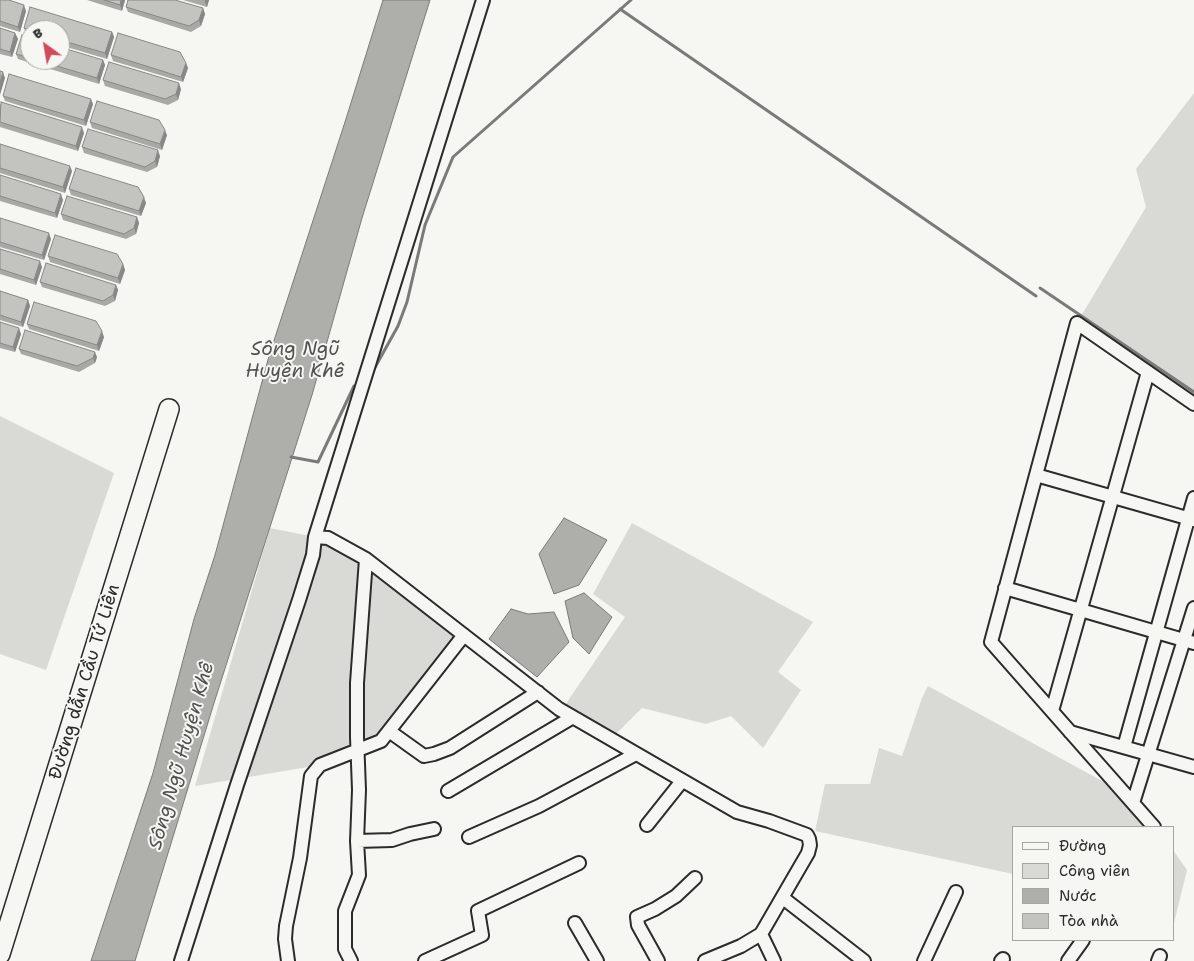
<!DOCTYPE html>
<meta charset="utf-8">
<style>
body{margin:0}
#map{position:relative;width:1194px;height:961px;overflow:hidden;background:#f6f6f2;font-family:"Shantell Sans",sans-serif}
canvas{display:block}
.legend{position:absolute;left:1012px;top:826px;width:162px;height:115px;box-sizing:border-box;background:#f6f6f2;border:1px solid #a5a5a2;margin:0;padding:6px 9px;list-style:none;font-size:15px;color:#2b2b2b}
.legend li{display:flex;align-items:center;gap:10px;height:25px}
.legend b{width:25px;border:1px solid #a5a5a2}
.north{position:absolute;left:20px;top:20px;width:50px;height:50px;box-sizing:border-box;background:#f6f6f2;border:1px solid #a5a5a2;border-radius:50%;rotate:328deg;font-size:14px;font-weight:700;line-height:20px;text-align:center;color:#2b2b2b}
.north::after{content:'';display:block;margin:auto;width:18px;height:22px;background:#d1495b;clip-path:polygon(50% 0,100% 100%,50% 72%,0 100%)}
</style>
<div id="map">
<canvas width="1194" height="961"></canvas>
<ul class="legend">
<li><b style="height:6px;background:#f6f6f2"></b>Đường</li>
<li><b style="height:14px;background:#d9d9d5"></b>Công viên</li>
<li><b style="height:14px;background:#aeaeab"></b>Nước</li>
<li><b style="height:14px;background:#c3c3c0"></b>Tòa nhà</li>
</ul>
<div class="north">B</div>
</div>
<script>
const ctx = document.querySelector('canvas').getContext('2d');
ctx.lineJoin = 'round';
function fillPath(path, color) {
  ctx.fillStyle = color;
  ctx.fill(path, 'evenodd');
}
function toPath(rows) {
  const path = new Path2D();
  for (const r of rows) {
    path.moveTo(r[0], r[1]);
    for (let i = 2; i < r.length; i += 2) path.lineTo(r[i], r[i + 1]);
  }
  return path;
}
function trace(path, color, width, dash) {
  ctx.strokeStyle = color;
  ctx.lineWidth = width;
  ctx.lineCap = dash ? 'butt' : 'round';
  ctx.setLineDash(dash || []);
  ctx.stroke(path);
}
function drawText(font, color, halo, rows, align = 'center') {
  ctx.font = font + ' "Shantell Sans",sans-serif';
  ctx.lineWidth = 4;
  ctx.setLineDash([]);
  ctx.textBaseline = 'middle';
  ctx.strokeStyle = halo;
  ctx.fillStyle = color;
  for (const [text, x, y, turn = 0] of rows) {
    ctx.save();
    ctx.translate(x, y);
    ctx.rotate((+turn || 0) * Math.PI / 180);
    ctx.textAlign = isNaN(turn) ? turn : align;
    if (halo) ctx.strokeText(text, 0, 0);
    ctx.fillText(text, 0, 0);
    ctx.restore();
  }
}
const green = toPath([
 [1194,93,1194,404,1077,323,1146,207,1136,169],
 [0,416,114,473,46,670,0,654],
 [632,523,813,622,778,672,801,690,763,748,731,716,706,724,642,708,613,737,563,708,625,617,593,594],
 [270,528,315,537,366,559,464,635,389,731,320,765,195,786],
 [928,686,1104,782,1133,803,1154,827,1013,827,1013,874,815,831,825,784,870,784,879,748,902,756,922,698],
 [1173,850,1187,870,1173,927]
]);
const water = toPath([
 [383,0,430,0,362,218,312,395,214,703,135,961,91,961,153,773,194,619,215,555,269,356,345,122,383,0],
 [564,518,607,540,579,585,554,594,539,554,564,518],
 [584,593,612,617,589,654,573,638,565,601,584,593],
 [511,609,528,614,554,612,569,642,537,677,489,639,511,609]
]);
const stream = toPath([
 [620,9,1036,296],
 [1040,288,1194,392],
 [373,371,398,326,407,302,425,225,453,157,631,0],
 [291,457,318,462,354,386]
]);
const street = toPath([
 [1036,475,1194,520],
 [315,537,483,0],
 [1005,588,1194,643],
 [1052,711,1148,372],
 [389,731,424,756,434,754,450,748,538,692],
 [1070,732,1194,767],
 [1124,747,1194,498],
 [448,791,573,717],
 [1133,803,1194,608],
 [647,825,682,781],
 [1154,827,991,642,1077,323,1194,404],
 [469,837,539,806,636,754],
 [357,841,392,840,410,834,434,829],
 [783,898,864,961],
 [575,923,597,961],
 [761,934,774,961],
 [181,961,237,785,299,600,313,555,315,537,328,538,366,559,559,709,737,812,769,821,807,835,809,839,810,845,808,853,761,934,741,946,705,961],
 [288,961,285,939,286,926,300,858,311,776,320,765,381,741,464,635],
 [351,961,345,949,345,911,359,875,357,841,359,790,357,737,357,683,366,559],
 [425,961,482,935,478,911,579,863],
 [658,961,638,925,637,917,655,909,676,896,695,878],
 [924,961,956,892],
 [1001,961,1003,959],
 [1068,961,1083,940],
 [1158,961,1160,956]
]);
const primary = toPath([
 [0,954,169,409]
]);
const wall = toPath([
 [0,0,26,11,20,32,0,26],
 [87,0,125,0,122,11],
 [183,0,209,0,207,7],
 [126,7,203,8,205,14,201,26,191,32,128,12],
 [0,28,15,33,18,39,12,57,0,54],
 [24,28,112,32,114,37,107,59,60,45,60,30,30,30,30,35,26,34],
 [30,38,30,60,103,60,105,65,99,84,18,59,16,54],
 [111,55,186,63,188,68,183,82,113,61],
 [103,80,181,89,178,100,168,105,105,86],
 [3,96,93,104,86,126,5,101],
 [0,104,84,133,78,151,0,127],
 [90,122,167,135,162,150,92,128],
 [0,144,72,171,65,193,0,173],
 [82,147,160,156,157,167,147,172,84,153],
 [0,175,63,200,57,218,0,201],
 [69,189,146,203,141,216,71,195],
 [61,214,137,217,139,223,136,234,126,239,63,220],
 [0,218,51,239,44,260,0,247],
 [0,249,42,267,36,285,0,274],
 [48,256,123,264,125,270,120,284,50,262],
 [40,282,116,285,118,290,115,301,105,306,42,287],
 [0,291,28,300,30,306,23,327,0,320],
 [0,322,21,334,15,352,0,348],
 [27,324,104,337,99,351,29,329],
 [19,349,97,357,95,363,79,372,21,354]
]);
const shadedWall = toPath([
 [121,0,125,0,122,11,120,5],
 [205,0,209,0,207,7,205,2],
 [24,5,26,11,20,32,18,27],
 [203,8,205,14,201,26,199,20],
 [112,32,114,37,107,59,105,53],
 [15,33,18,39,12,57,10,52],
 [103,60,105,65,99,84,97,78],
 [186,63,188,68,183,82,181,77],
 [3,72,5,78,0,95,0,83],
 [179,83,181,89,178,100,176,94],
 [91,99,93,104,86,126,84,120],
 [82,127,84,133,78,151,76,146],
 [165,130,167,135,162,150,160,144],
 [158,150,160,156,157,167,155,161],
 [70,166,72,171,65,193,63,187],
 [61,194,63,200,57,218,55,213],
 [144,197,146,203,141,216,139,211],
 [137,217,139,223,136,234,134,228],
 [49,233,51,239,44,260,42,255],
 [40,261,42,267,36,285,34,280],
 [123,264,125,270,120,284,118,278],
 [116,285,118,290,115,301,113,295],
 [28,300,30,306,23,327,21,322],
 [19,328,21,334,15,352,13,347],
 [102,331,104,337,99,351,97,345],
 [95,352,97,357,95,363,93,358]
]);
const building = toPath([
 [0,0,9,0,24,5,18,27,0,21,0,0],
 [104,0,121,0,120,5,104,0],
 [128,0,175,0,203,8,199,20,189,26,126,7,128,0],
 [30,7,112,32,105,53,60,40,60,30,30,30,24,28,30,7],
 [0,28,15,33,10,52,0,49,0,28],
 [118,33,180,52,186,63,181,77,111,55,118,33],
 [22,35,30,38,30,58,16,54,22,35],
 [60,47,103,60,97,78,37,60,60,60,60,47],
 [109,62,179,83,176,94,165,99,103,80,109,62],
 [0,71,3,72,0,83,0,71],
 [9,74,91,99,84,120,3,96,9,74],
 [97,101,159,120,165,130,160,144,90,122,97,101],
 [1,102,82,127,76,146,0,122,1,102],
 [88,129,158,150,155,161,145,167,82,147,88,129],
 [0,144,70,166,63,187,0,168,0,144],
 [76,168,138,187,144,197,139,211,69,189,76,168],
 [0,175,61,194,55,213,0,196,0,175],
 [67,196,137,217,134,228,124,234,61,214,67,196],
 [0,218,49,233,42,255,0,242,0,218],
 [55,235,117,254,123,264,118,278,48,256,55,235],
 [0,249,40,261,34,280,0,269,0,249],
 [46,263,116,285,113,295,103,301,40,282,46,263],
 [0,291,28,300,21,322,0,315,0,291],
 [34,302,96,321,102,331,97,345,27,324,34,302],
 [0,322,19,328,13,347,0,343,0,322],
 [25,330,95,352,93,358,77,366,19,349,25,330]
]);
const streetNames = [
 ["Đường dẫn Cầu Tứ Liên",85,682,-73]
];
const waterNames = [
 ["Sông Ngũ",295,350],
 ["Huyện Khê",295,372],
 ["Sông Ngũ Huyện Khê",182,756,-74]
];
fillPath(green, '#d9d9d5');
fillPath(water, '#aeaeab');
trace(water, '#7a7a78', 1);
trace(stream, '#7a7a78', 3);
trace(street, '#2b2b2b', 16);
trace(primary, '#2b2b2b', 22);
trace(street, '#f6f6f2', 12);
trace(primary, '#f6f6f2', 19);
fillPath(wall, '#a8a8a5');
fillPath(shadedWall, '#888886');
fillPath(building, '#c3c3c0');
trace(building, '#888886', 1);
drawText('18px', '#2b2b2b', '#f6f6f2', streetNames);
drawText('italic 19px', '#525251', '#f6f6f2', waterNames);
</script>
